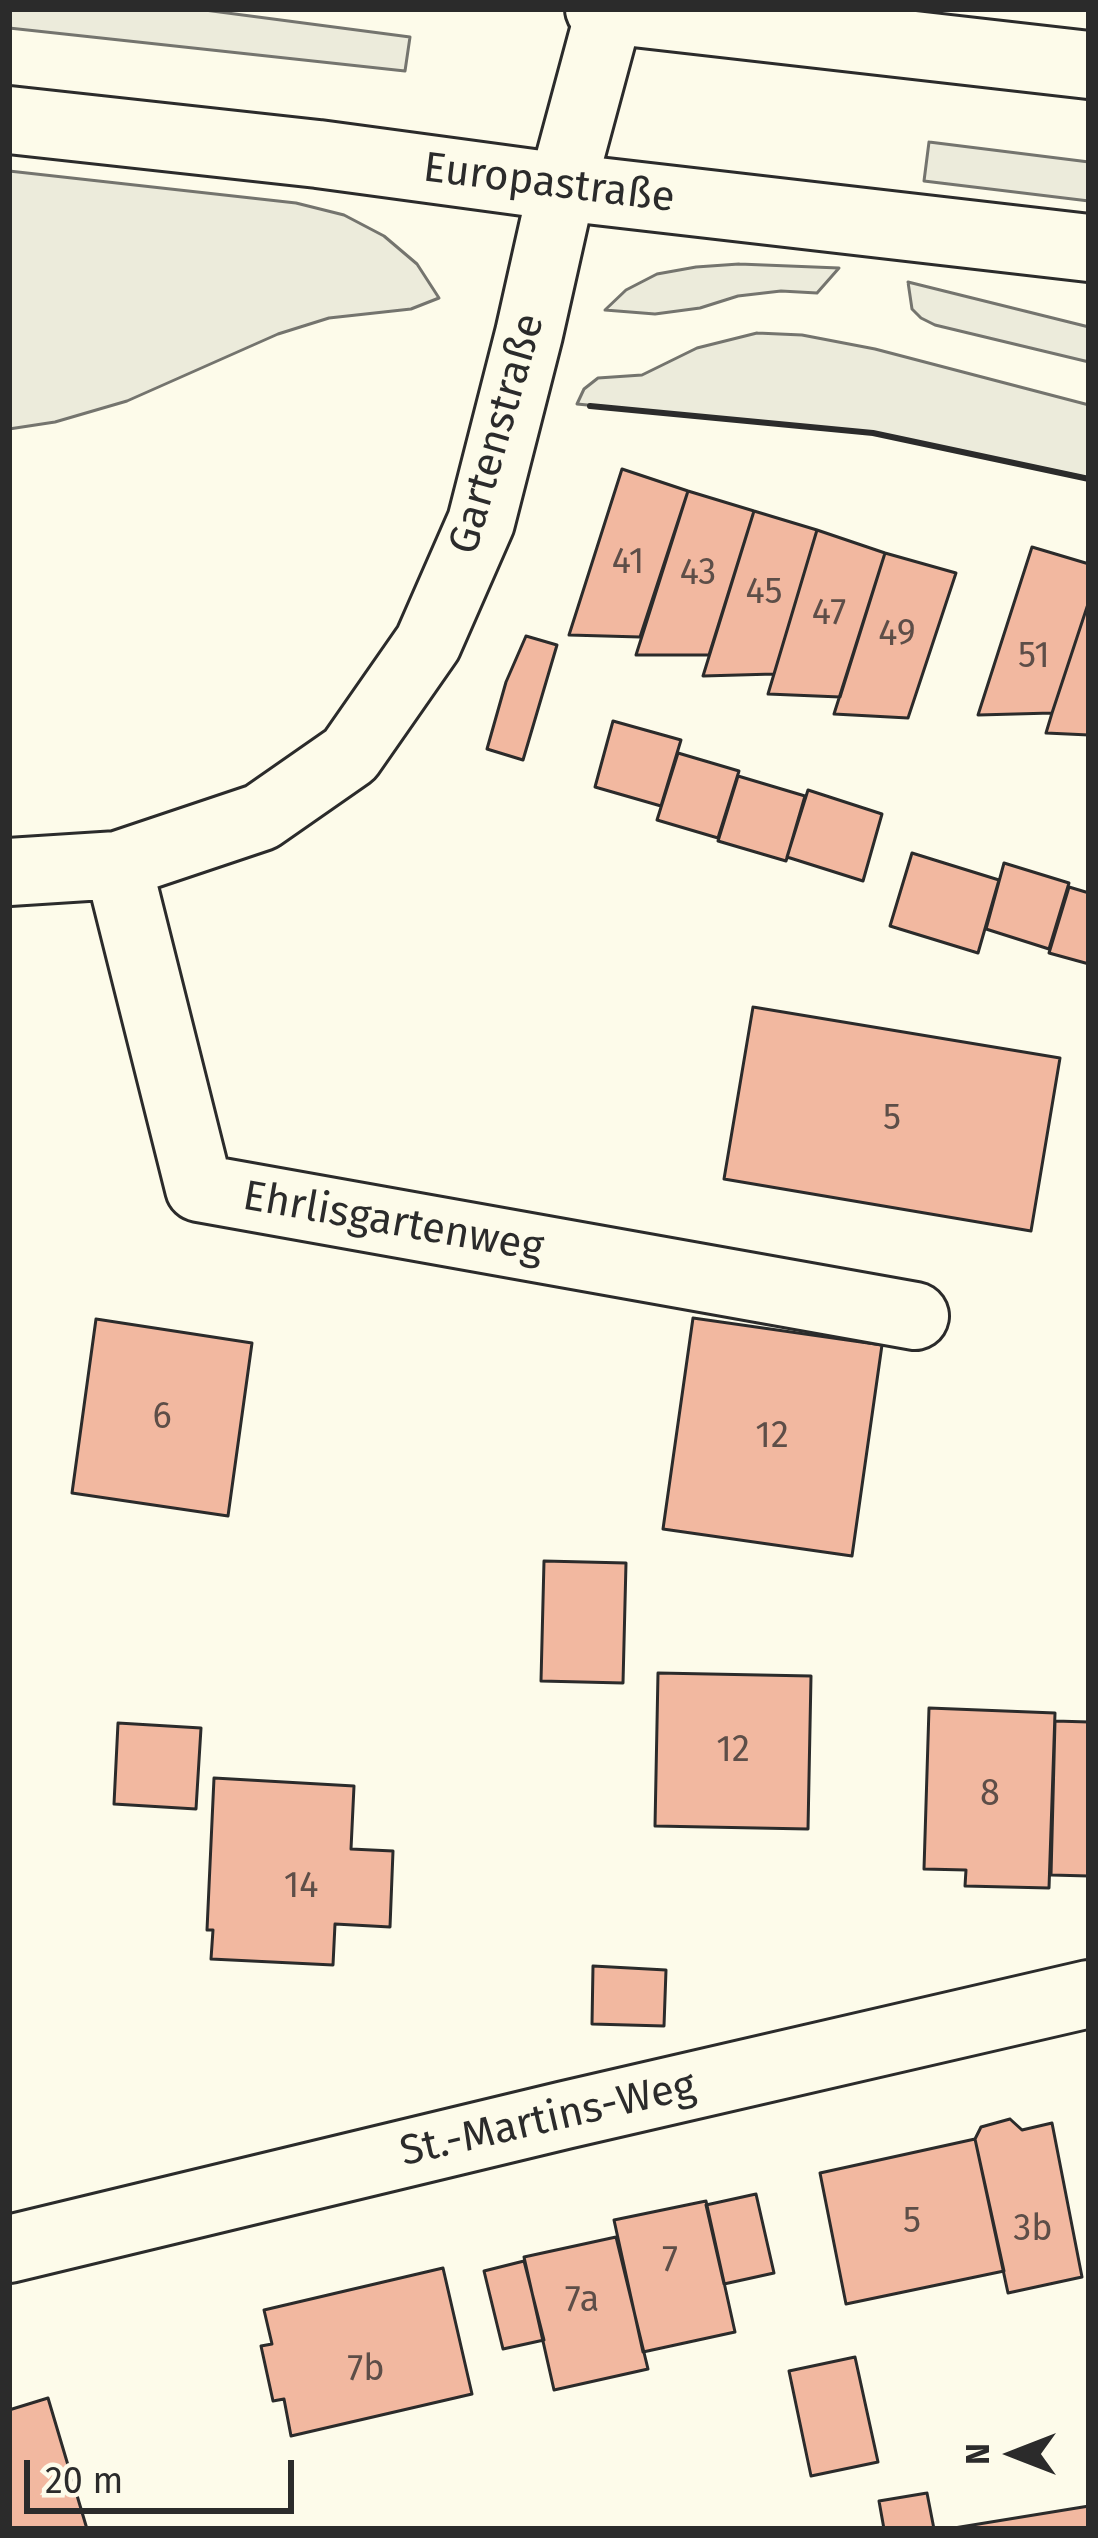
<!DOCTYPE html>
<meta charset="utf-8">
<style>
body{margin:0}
#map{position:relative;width:1098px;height:2538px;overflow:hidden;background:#fdfbea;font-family:"Fira Sans",sans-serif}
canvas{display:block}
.frame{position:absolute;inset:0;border:12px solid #2b2b2b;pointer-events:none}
.north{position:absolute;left:954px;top:2394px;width:120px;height:120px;-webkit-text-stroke:9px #fdfbea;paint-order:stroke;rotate:270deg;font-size:33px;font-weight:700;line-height:48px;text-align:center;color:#2b2b2b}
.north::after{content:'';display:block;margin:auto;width:42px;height:54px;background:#2b2b2b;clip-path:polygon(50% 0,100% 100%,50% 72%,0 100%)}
.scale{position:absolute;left:24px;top:2460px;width:270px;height:54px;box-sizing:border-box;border:6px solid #2b2b2b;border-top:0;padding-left:15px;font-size:36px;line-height:42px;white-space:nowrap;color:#2b2b2b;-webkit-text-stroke:9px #fdfbea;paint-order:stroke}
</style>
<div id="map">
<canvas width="1098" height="2538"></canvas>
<div class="frame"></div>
<div class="north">N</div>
<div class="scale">20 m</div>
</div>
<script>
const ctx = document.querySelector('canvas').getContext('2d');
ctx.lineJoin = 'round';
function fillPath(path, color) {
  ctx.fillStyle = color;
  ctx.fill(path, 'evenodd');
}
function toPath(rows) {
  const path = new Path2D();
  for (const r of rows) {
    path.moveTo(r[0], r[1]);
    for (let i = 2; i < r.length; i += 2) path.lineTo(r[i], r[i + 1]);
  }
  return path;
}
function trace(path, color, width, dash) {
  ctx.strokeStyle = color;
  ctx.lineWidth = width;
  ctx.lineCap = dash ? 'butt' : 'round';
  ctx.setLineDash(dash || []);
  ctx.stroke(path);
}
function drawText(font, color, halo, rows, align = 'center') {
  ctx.font = font + ' "Fira Sans",sans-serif';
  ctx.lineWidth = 9;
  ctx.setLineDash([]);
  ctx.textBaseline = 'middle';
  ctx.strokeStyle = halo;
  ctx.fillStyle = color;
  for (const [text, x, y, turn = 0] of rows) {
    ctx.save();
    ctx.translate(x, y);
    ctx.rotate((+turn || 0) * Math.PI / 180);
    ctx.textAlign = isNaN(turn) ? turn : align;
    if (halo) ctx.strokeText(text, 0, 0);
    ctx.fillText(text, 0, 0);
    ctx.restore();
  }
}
const green = toPath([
 [9,9,197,9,410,37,405,71,9,28,9,9],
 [929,142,1089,162,1089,201,924,181,929,142],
 [9,171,296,203,344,215,384,236,417,264,439,298,411,309,329,318,278,334,127,401,55,422,9,429,9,171],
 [739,264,839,268,817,293,781,291,738,296,700,308,655,314,605,310,626,290,657,274,696,267,739,264],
 [908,282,1089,327,1089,362,935,325,921,318,912,309,908,282],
 [757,333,802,335,875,349,1089,405,1089,478,873,433,577,404,584,389,598,378,642,375,697,348,757,333]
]);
const building = toPath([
 [622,469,688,491,640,637,569,635,622,469],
 [688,491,754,511,709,655,636,655,688,491],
 [754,511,817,530,774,674,703,676,754,511],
 [817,530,885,553,840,697,768,694,817,530],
 [1032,547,1089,564,1089,601,1052,713,978,715,1032,547],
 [885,553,956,573,908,718,834,714,885,553],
 [1089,601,1089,735,1046,733,1052,713,1089,601],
 [526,636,557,645,523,760,487,749,506,682,526,636],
 [613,721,681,740,661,806,595,787,613,721],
 [678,753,739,771,718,838,657,820,678,753],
 [738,776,805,796,786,861,718,841,738,776],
 [808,790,882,814,863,881,787,857,808,790],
 [912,853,999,880,978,953,890,926,912,853],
 [1004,863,1069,883,1049,949,986,929,1004,863],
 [1069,887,1089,893,1089,964,1049,953,1069,887],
 [753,1007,1060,1058,1031,1231,724,1179,753,1007],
 [693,1318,882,1345,852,1556,663,1529,693,1318],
 [96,1319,252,1343,228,1516,72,1493,96,1319],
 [544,1561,626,1563,623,1683,541,1681,544,1561],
 [658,1673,811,1676,808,1829,655,1826,658,1673],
 [929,1708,1055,1713,1049,1888,965,1886,966,1870,924,1869,929,1708],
 [1055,1721,1089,1722,1089,1876,1051,1875,1055,1721],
 [118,1723,201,1728,196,1809,114,1804,118,1723],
 [214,1778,354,1786,351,1849,393,1851,390,1927,335,1924,333,1965,211,1959,213,1930,207,1930,214,1778],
 [593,1966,666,1970,664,2026,592,2024,593,1966],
 [1010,2119,1022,2130,1052,2123,1082,2277,1008,2293,975,2139,981,2127,1010,2119],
 [975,2139,1004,2271,846,2304,820,2173,975,2139],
 [756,2194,774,2273,724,2284,706,2205,756,2194],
 [706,2201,735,2332,643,2352,614,2220,706,2201],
 [616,2237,648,2369,554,2390,524,2257,616,2237],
 [524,2261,544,2340,503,2349,484,2271,524,2261],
 [443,2268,472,2394,291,2436,284,2399,273,2401,261,2346,272,2344,264,2310,443,2268],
 [855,2357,878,2462,811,2476,789,2371,855,2357],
 [48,2398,87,2529,9,2529,9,2410,48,2398],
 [927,2493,934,2529,884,2529,879,2501,927,2493],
 [1089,2506,1089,2529,948,2529,1089,2506]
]);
const minor = toPath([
 [118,865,199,1188,915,1316],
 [9,872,118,865,261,817,350,755,428,643,481,522,529,334,562,187,610,9],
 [9,2249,565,2115,1089,1994]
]);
const primary = toPath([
 [599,9,1089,65],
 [9,120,318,154,562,187,1089,248]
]);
const wall = toPath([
 [590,406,873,433,1089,479]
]);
const numberNames = [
 ["41",628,563],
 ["43",698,574],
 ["45",764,593],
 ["47",829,614],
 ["49",897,635],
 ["51",1034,657],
 ["5",892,1119],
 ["6",162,1418],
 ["12",772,1437],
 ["12",733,1751],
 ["8",990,1795],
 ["14",301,1887],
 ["5",912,2222],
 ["3b",1033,2230],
 ["7",670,2261],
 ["7a",582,2301],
 ["7b",366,2370]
];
const streetNames = [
 ["Europastraße",549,184,7],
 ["Gartenstraße",498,434,-74],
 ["Ehrlisgartenweg",393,1223,10],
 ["St.-Martins-Weg",548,2120,-13]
];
fillPath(green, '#ecebdb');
trace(green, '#74746e', 3);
fillPath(building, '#f2b8a0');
trace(building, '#2b2b2b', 3);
trace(minor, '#2b2b2b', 72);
trace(primary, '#2b2b2b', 72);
trace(minor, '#fdfbea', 66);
trace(primary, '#fdfbea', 66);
trace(wall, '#2b2b2b', 6);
drawText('36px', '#5d4e48', null, numberNames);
drawText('42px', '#2b2b2b', '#fdfbea', streetNames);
</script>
